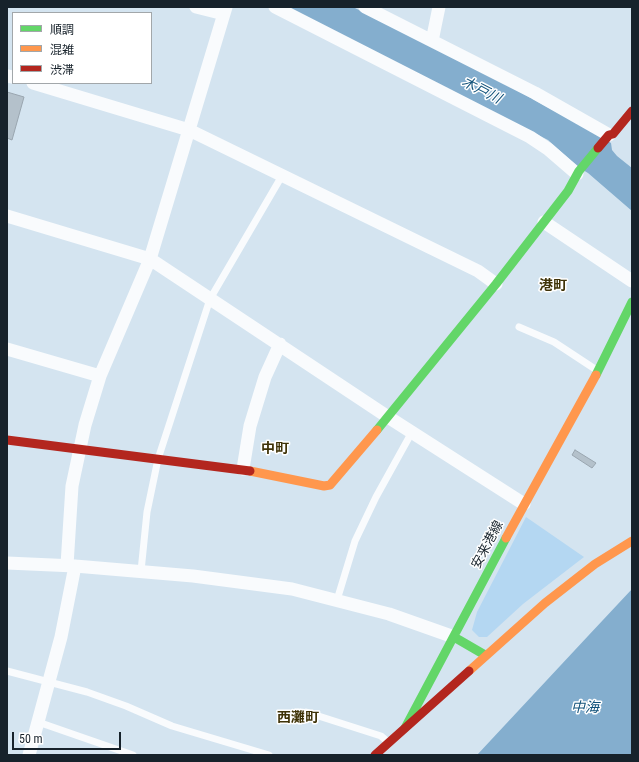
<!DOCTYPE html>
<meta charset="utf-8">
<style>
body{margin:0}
#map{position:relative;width:639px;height:762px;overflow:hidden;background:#d4e4f0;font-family:"Roboto Condensed","Noto Sans JP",sans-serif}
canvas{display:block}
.frame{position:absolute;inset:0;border:8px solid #17222b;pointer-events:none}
.legend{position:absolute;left:12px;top:12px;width:140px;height:72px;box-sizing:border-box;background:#fff;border:1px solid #a2a7aa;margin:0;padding:5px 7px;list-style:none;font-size:12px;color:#17222b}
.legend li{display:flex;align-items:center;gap:8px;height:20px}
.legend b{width:20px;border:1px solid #a2a7aa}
.scale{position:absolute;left:12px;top:732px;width:109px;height:18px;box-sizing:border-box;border:2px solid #17222b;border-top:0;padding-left:5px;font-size:12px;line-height:14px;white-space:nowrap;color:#17222b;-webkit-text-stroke:3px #fff;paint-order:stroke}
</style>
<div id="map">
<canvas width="639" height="762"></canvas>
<div class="frame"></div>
<ul class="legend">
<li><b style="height:5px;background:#63d668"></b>順調</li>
<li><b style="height:5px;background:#ff974d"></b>混雑</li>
<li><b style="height:5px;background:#b3261e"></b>渋滞</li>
</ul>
<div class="scale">50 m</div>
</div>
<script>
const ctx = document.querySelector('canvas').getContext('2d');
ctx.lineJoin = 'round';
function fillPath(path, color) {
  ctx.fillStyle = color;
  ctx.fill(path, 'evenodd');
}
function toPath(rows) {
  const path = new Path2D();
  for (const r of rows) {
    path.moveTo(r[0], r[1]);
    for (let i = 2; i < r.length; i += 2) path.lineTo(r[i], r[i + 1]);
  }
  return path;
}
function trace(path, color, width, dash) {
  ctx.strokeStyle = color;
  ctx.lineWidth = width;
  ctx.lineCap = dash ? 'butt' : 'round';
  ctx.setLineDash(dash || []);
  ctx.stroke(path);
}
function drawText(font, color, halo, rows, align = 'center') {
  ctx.font = font + ' "Roboto Condensed","Noto Sans JP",sans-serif';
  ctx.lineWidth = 3;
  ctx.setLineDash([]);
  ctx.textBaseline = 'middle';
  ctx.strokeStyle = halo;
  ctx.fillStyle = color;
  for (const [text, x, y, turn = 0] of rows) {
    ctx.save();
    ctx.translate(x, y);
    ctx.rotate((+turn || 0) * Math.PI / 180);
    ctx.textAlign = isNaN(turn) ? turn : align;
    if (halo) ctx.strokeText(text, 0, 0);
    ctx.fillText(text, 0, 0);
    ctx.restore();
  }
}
const green = toPath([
 [526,517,584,557,523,604,487,637,479,637,472,630,477,612]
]);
const water = toPath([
 [287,7,353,7,507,85,602,137,611,143,612,150,617,156,632,168,632,211,588,173,578,167,548,140],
 [632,589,632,755,477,755,588,636]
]);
const building = toPath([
 [7,92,24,97,12,140,7,138,7,92],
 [575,450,596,463,592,468,572,455,575,450]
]);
const lane = toPath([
 [519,327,554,342,598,371],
 [141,571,147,512,158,459,210,299,283,174],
 [337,600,355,541,376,497,412,432],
 [7,671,87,692,126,706,172,726,269,755],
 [306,712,381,736,388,742],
 [38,722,133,755]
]);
const street = toPath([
 [196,7,224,14],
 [275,7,530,137,548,149,577,174],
 [365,7,535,93,609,135],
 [432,41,439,7],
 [7,76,13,77],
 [33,83,189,130,478,271,496,284],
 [7,216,150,259,388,417,524,504],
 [544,222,632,281],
 [7,349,100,376],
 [243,469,250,426,265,377,280,344],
 [7,563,75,566,193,576,292,589,389,614,454,637],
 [67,565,72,486,85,425,100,376,150,259,226,7],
 [29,755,61,637,75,566]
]);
const fast = toPath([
 [596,375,632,302],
 [377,430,496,284,568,191,579,171,598,148],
 [454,637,485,655],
 [405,728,506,538]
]);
const slow = toPath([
 [250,471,324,486,330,485,377,430],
 [506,538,596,375],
 [469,671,545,603,595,564,632,541]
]);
const jam = toPath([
 [598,148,609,135,613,134,632,111],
 [7,440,250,471],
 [375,755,469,671]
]);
const streetNames = [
 ["安来港線",488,545,-62]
];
const waterNames = [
 ["木戸川",481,91,27],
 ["中海",585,708]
];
const neighbourhoodNames = [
 ["港町",553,286],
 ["中町",275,449],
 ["西灘町",298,718]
];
fillPath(green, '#b4d7f2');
fillPath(water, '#84aece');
fillPath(building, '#b4c1cb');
trace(building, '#99a5af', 1);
trace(lane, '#f9fbfd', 7);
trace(street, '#f9fbfd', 13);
trace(fast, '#63d668', 9);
trace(slow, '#ff974d', 9);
trace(jam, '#b3261e', 9);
drawText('13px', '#17222b', '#fff', streetNames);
drawText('italic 14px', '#11527a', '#fff', waterNames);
drawText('bold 14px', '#3f3308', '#fff', neighbourhoodNames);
</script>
